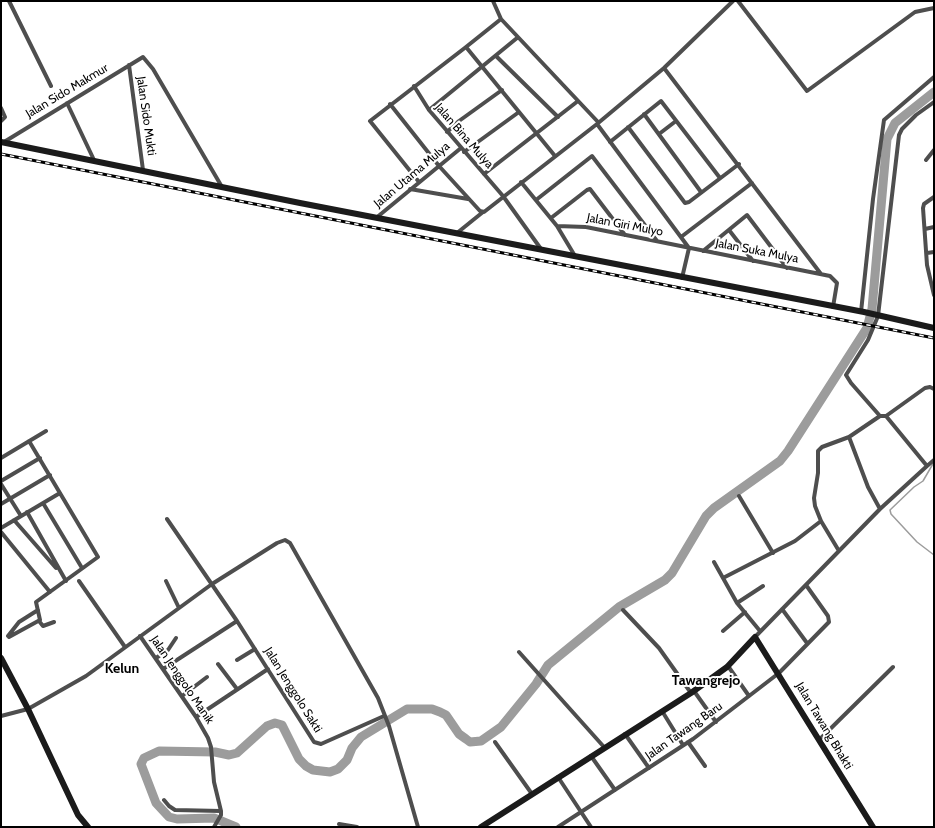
<!DOCTYPE html>
<style>
body{margin:0}
#map{position:relative;width:935px;height:828px;overflow:hidden;background:#fff;font-family:Cabin,sans-serif}
canvas{display:block}
.frame{position:absolute;inset:0;border:2px solid #000;pointer-events:none}
</style>
<div id="map">
<canvas width="935" height="828"></canvas>
<div class="frame"></div>
</div>
<script>
const ctx = document.querySelector('canvas').getContext('2d');
ctx.lineJoin = 'round';
function toPath(rows) {
  const path = new Path2D();
  for (const r of rows) {
    path.moveTo(r[0], r[1]);
    for (let i = 2; i < r.length; i += 2) path.lineTo(r[i], r[i + 1]);
  }
  return path;
}
function trace(path, color, width, dash) {
  ctx.strokeStyle = color;
  ctx.lineWidth = width;
  ctx.lineCap = dash ? 'butt' : 'round';
  ctx.setLineDash(dash || []);
  ctx.stroke(path);
}
function drawText(font, color, halo, rows, align = 'center') {
  ctx.font = font + ' Cabin,sans-serif';
  ctx.lineWidth = 4;
  ctx.setLineDash([]);
  ctx.textBaseline = 'middle';
  ctx.strokeStyle = halo;
  ctx.fillStyle = color;
  for (const [text, x, y, turn = 0] of rows) {
    ctx.save();
    ctx.translate(x, y);
    ctx.rotate((+turn || 0) * Math.PI / 180);
    ctx.textAlign = isNaN(turn) ? turn : align;
    if (halo) ctx.strokeText(text, 0, 0);
    ctx.fillText(text, 0, 0);
    ctx.restore();
  }
}
const stream = toPath([
 [934,462,923,481,914,487,890,510,891,514,917,542,934,555]
]);
const river = toPath([
 [236,827,214,818,177,819,169,817,156,803,141,764,144,758,159,751,215,752,229,755,237,753,267,726,275,723,282,725,299,759,306,766,313,770,330,772,338,769,347,760,352,748,361,737,407,709,432,709,440,712,446,715,459,734,466,739,470,742,481,741,501,727,536,684,548,665,619,607,665,580,672,573,706,516,714,508,780,461,788,451,867,328,872,309,887,139,895,123,934,92]
]);
const street = toPath([
 [9,1,51,86],
 [493,1,501,19,598,122],
 [738,1,807,91,915,12,934,8],
 [466,47,501,19],
 [496,56,558,117],
 [129,65,143,170],
 [664,68,821,274],
 [414,86,429,110,503,196,541,249],
 [67,103,94,160],
 [390,104,439,166,480,211,484,212,597,124,664,68,733,1],
 [1,108,5,117,1,121],
 [429,110,517,38],
 [644,114,701,192],
 [597,124,689,248,682,278],
 [628,127,685,203,689,202,739,164],
 [447,132,459,121,502,90],
 [659,134,676,121],
 [4,142,143,57,153,69,222,187],
 [610,142,661,101,720,178],
 [464,152,519,112],
 [926,160,934,150],
 [484,174,578,101],
 [419,182,370,121,466,47,555,156],
 [521,182,557,226,575,256],
 [410,189,468,199],
 [934,197,924,204,923,208,927,265,934,295],
 [536,200,592,156,657,241],
 [376,218,461,148],
 [551,218,587,190,590,189,625,235],
 [557,226,586,227,830,276,837,283,833,307],
 [925,229,934,227],
 [729,230,753,261],
 [457,233,483,212],
 [681,237,752,183],
 [703,251,747,215,787,268],
 [927,253,934,252],
 [861,312,873,199,884,120,934,77],
 [886,416,925,388,930,387,934,389],
 [849,437,868,487,880,509],
 [1,458,46,431],
 [927,466,934,460],
 [1,481,40,458],
 [1,484,21,516],
 [739,496,773,553],
 [43,503,82,568],
 [1,504,50,475],
 [27,512,66,581],
 [167,519,237,621,314,742,321,744,384,716],
 [14,520,56,568],
 [1,528,60,493],
 [1,532,50,592],
 [839,551,821,521,815,506,814,498,818,473,818,451,822,447,849,437,880,416],
 [714,562,723,578],
 [79,581,125,647],
 [166,581,179,608],
 [737,603,763,586],
 [782,609,807,643],
 [623,610,659,648,691,693],
 [39,621,43,626,54,622],
 [723,631,745,612],
 [760,631,737,603,723,578,795,541,821,521],
 [8,636,19,622,38,610],
 [140,636,196,717,208,738,211,747,214,782,221,811,221,815,214,827],
 [9,637,40,620,36,602,98,557,29,441],
 [755,637,880,509,927,466,886,416,880,416,851,383,846,375,868,340,878,316,899,135,902,129,916,115,934,102],
 [519,652,604,747],
 [156,658,168,650,176,638],
 [237,660,255,649],
 [218,664,237,689],
 [728,666,749,696],
 [163,669,237,621],
 [694,691,716,722],
 [182,696,207,677],
 [662,711,683,745],
 [1,716,28,709,86,676,212,584,277,543,285,540,290,543,378,698,389,726,418,827],
 [196,717,268,669],
 [625,734,649,768],
 [819,740,893,667],
 [495,742,532,794],
 [688,742,705,766],
 [591,756,615,790],
 [558,777,591,827],
 [164,800,169,806,175,810,221,811],
 [339,824,357,827],
 [558,827,693,739,779,673,829,622,828,616,806,585]
]);
const secondary = toPath([
 [1,142,300,203,864,312,934,328],
 [1,658,28,709,78,815,88,827],
 [481,827,691,693,727,667,755,637,873,827]
]);
const rail = toPath([
 [1,154,934,338]
]);
const streetNames = [
 ["Jalan Sido Makmur",67,91,-31],
 ["Jalan Sido Mukti",146,116,82],
 ["Jalan Bina Mulya",464,136,49],
 ["Jalan Utama Mulya",412,175,-40],
 ["Jalan Giri Mulyo",625,225,11],
 ["Jalan Suka Mulya",757,251,11],
 ["Jalan Jenggolo Manik",182,680,56],
 ["Jalan Jenggolo Sakti",293,690,58],
 ["Jalan Tawang Bhakti",824,726,59],
 ["Jalan Tawang Baru",684,731,-35]
];
const quarterNames = [
 ["Kelun",122,669],
 ["Tawangrejo",706,681]
];
trace(stream, '#9c9c9c', 1.5);
trace(river, '#9c9c9c', 9);
trace(street, '#4e4e4e', 4);
trace(secondary, '#1b1b1b', 6);
trace(rail, '#000', 3);
trace(rail, '#fff', 1.5, [4.5]);
drawText('12px', '#000', '#fff', streetNames);
drawText('bold 14px', '#000', '#fff', quarterNames);
</script>
